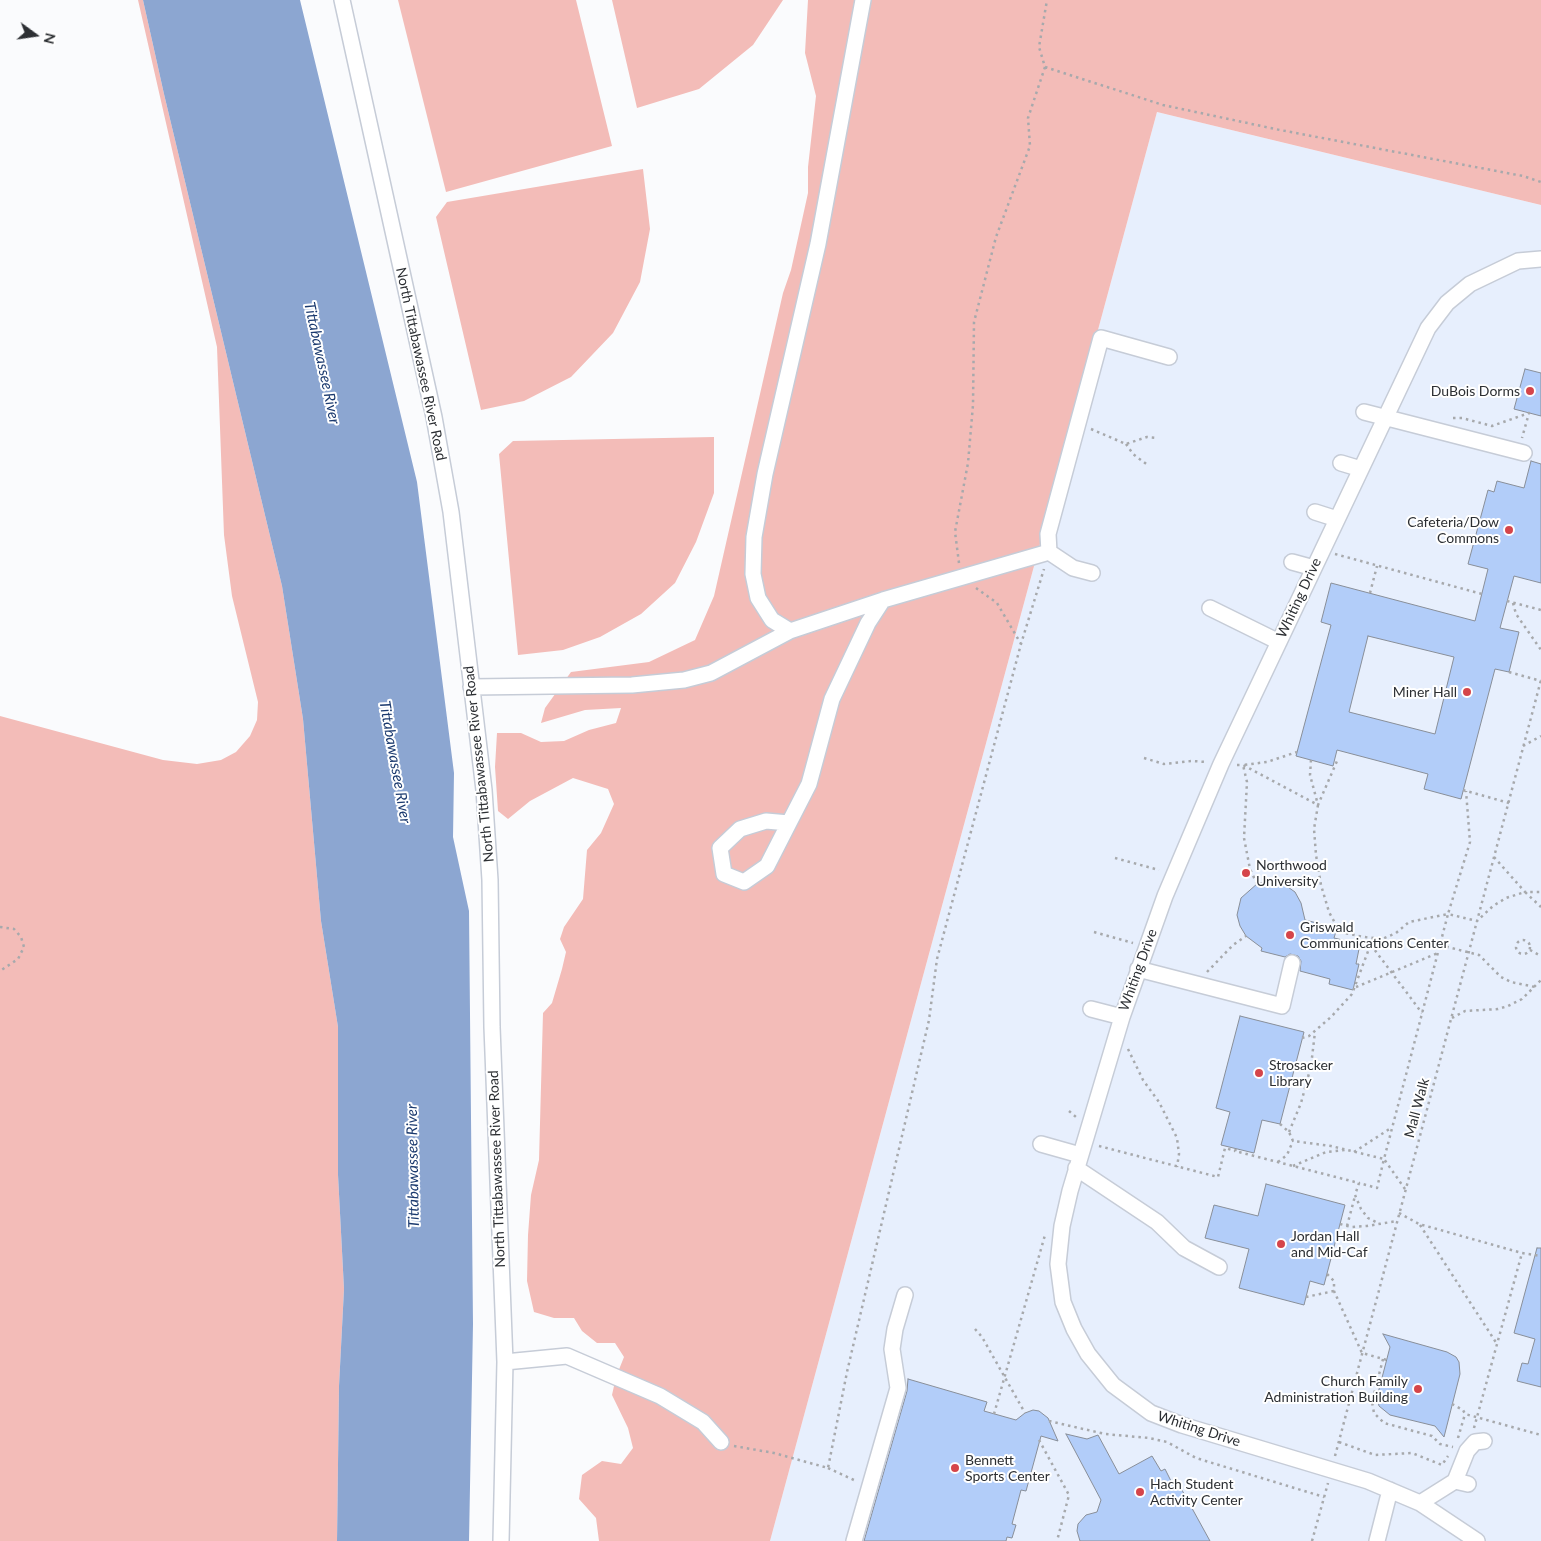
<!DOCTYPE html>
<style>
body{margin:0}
#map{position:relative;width:1541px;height:1541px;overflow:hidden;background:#fafbfd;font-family:Lato,sans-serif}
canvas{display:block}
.north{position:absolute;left:10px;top:10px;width:50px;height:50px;-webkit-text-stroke:4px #fff;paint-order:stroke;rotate:104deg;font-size:14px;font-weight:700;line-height:20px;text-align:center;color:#2c2f33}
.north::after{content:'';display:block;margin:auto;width:18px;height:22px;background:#2c2f33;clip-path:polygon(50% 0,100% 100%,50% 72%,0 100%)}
</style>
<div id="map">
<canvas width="1541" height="1541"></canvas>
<div class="north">N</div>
</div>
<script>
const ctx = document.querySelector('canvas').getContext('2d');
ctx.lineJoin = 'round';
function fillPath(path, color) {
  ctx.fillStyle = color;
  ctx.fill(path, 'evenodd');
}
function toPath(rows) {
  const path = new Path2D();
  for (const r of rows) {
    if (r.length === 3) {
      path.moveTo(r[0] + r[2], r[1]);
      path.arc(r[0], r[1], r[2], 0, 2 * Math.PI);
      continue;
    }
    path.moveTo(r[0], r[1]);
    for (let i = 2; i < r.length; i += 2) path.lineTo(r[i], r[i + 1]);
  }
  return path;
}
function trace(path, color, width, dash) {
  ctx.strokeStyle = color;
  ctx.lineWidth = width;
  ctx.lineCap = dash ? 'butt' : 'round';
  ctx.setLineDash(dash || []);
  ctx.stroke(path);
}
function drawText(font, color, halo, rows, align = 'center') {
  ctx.font = font + ' Lato,sans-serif';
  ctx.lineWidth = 4;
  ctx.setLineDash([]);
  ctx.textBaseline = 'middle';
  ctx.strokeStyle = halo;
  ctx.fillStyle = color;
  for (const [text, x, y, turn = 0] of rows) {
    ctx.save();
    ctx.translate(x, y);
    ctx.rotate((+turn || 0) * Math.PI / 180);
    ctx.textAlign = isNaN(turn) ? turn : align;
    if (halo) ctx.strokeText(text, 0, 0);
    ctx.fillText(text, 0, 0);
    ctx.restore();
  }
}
const built = toPath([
 [1157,112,1541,205,1541,1541,770,1541]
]);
const green = toPath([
 [138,0,143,0,164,94,282,586,303,719,321,921,338,1027,338,1175,344,1289,339,1386,337,1541,0,1541,0,716,163,760,197,764,221,760,236,752,250,736,257,720,258,702,232,596,224,535,217,347],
 [398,0,576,0,612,146,446,192],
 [612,0,783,0,753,45,699,89,637,108],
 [808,0,1541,0,1541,205,1157,112,770,1541,599,1541,596,1518,579,1499,582,1475,602,1461,621,1464,633,1448,628,1428,612,1395,616,1377,624,1357,615,1343,597,1343,582,1331,574,1318,554,1318,534,1312,527,1281,528,1235,531,1195,539,1160,543,1013,552,1003,562,969,566,952,560,939,564,927,583,899,587,850,601,833,614,804,608,789,573,778,530,801,508,819,498,811,495,767,497,733,521,733,541,742,564,741,589,730,616,723,621,708,585,710,541,723,545,708,571,672,649,662,695,640,714,596,783,293,791,270,808,193,808,167,816,96,805,53],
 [643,169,650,229,640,282,613,333,571,377,524,401,481,410,436,217,447,202],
 [714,437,714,493,696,542,675,583,641,614,600,637,563,650,518,655,499,454,513,441]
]);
const water = toPath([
 [143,0,300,0,417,482,454,773,453,837,469,911,473,1324,469,1541,337,1541,339,1386,344,1289,338,1175,338,1027,321,921,303,719,282,586,164,94]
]);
const building = toPath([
 [1525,369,1541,373,1541,416,1514,409,1525,369],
 [1531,461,1541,464,1541,583,1514,576,1500,628,1519,632,1509,672,1495,669,1461,799,1424,789,1428,774,1337,750,1333,766,1296,756,1331,625,1321,622,1331,583,1475,621,1488,569,1468,564,1488,490,1494,492,1497,481,1524,488,1531,461],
 [1368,636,1454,657,1435,734,1349,712,1368,636],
 [1274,881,1285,885,1295,892,1301,903,1305,920,1337,928,1334,938,1360,944,1356,964,1359,964,1353,990,1329,984,1330,979,1300,971,1301,961,1298,956,1290,954,1285,957,1261,951,1262,948,1246,936,1240,926,1237,915,1241,898,1258,883,1274,881],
 [1240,1016,1304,1032,1280,1124,1262,1120,1254,1153,1221,1145,1230,1112,1216,1108,1240,1016],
 [1266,1184,1345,1205,1324,1285,1310,1281,1304,1305,1239,1288,1249,1249,1205,1238,1214,1205,1258,1216,1266,1184],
 [1537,1248,1541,1248,1541,1387,1517,1381,1522,1363,1528,1364,1535,1339,1514,1333,1537,1248],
 [1383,1334,1447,1352,1456,1357,1459,1362,1460,1374,1444,1437,1435,1426,1390,1415,1379,1406,1377,1397,1390,1347,1383,1334],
 [908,1379,987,1402,984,1411,1016,1420,1025,1413,1033,1410,1039,1411,1048,1418,1058,1441,1041,1436,1026,1491,1021,1490,1012,1524,1016,1525,1012,1538,1007,1537,1006,1541,864,1541,907,1391,908,1379],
 [1066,1434,1087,1439,1098,1435,1119,1474,1152,1456,1161,1471,1165,1469,1172,1483,1177,1481,1210,1541,1080,1541,1077,1531,1078,1524,1086,1515,1097,1512,1101,1500,1066,1434]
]);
const path = toPath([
 [1045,67,1163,105,1280,130,1523,176,1541,182],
 [1453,418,1462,418,1492,426,1529,413,1522,438],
 [1091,429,1126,444,1147,437,1157,438],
 [1126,444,1133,454,1149,466],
 [1335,554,1482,594],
 [959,563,955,532,968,463,973,405,974,322,996,237,1030,146,1028,118,1045,67,1039,47,1047,0],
 [976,588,997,603,1021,644],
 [1370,593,1377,566],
 [1507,601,1541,610],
 [1513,603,1516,614,1541,650],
 [1509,672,1541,681],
 [1523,746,1541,736],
 [1144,758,1164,764,1192,761,1207,762],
 [1311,760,1310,775,1318,805,1337,761,1335,760],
 [1237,765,1243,765,1318,805,1314,829,1316,855,1321,885,1329,912,1335,923,1345,933,1364,937,1382,939,1396,933,1409,922,1448,914,1470,842,1466,791],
 [1463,790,1509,803],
 [1494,857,1525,892,1541,892],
 [1115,858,1159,870],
 [1257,884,1250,869,1244,838,1247,782,1243,765,1267,762,1297,752],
 [0,927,14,929,21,937,24,947,18,959,0,971],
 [1094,932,1133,943],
 [1523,947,7],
 [1371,945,1422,1013],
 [1440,945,1479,955,1501,977,1511,982,1535,987],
 [1530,950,1541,956],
 [1207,972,1233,945,1246,936],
 [1356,987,1438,953],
 [1452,1018,1465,1011,1498,1009,1508,1006,1522,999,1541,980],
 [1302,1038,1309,1036,1331,1017,1352,994,1373,938],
 [1128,1049,1143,1080,1159,1102,1177,1138,1179,1154,1177,1167],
 [1069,1111,1076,1117],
 [1280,1124,1289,1132,1293,1141,1331,1146,1384,1159,1377,1188,1359,1183],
 [1289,1132,1301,1103,1311,1066,1315,1032],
 [1099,1146,1218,1177,1225,1148,1235,1151],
 [1236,1149,1235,1151,1359,1183,1355,1195,1361,1209,1368,1218,1380,1224],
 [1354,1152,1391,1128],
 [1278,1162,1287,1155,1293,1141],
 [1293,1166,1326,1152,1345,1150],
 [1405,1189,1384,1159,1448,914,1477,921,1493,906,1506,898,1525,892,1541,907],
 [1399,1213,1419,1224,1522,1253,1541,1256],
 [1340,1224,1351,1227,1367,1226,1397,1221],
 [1420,1225,1497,1344],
 [1347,1226,1355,1196],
 [1327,1274,1334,1281,1334,1291,1362,1353,1387,1360],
 [1306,1297,1334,1291],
 [975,1329,982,1337,1025,1413],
 [1383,1359,1372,1402,1374,1413,1384,1423,1432,1436,1440,1444,1453,1447],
 [1452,1404,1463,1410,1465,1414,1541,1435],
 [994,1414,1045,1235],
 [1049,1421,1105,1434,1149,1438,1167,1442,1196,1458,1324,1497],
 [1474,1428,1522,1253],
 [1458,1438,1465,1414],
 [1039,1440,1069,1495,1057,1541],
 [1339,1442,1375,1455,1412,1453,1442,1465,1448,1456],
 [734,1446,774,1453,828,1468,847,1372,929,1020,937,959,1021,644,1044,569],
 [1335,1456,1541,680],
 [828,1468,856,1481],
 [1312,1541,1328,1483]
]);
const minor = toPath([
 [342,0,434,417,451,512,484,790,490,880,492,1027,505,1362,501,1541],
 [1364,412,1524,453],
 [1341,463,1361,469],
 [1315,512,1337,519],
 [1292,562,1314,568],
 [1092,573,1073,568,1049,552,1048,534,1101,338,1169,357],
 [1210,608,1279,642],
 [790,631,772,620,758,598,753,574,754,537,765,474,818,244,863,0],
 [471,687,632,685,684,680,711,673,790,631,883,600,1049,552],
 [789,823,767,866,744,882,724,874,720,848,740,829,766,821,789,823,809,784,832,699,868,623,883,600],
 [1138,969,1282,1006,1292,963],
 [1091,1009,1122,1017],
 [1041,1144,1080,1155],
 [1076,1168,1157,1222,1184,1248,1219,1267],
 [505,1362,567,1356,660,1396,703,1422,721,1442],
 [1455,1481,1467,1451,1475,1442,1484,1441],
 [1420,1503,1455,1481,1468,1484],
 [854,1541,898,1388,892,1349,895,1329,905,1295],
 [1377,1541,1390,1490],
 [1477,1541,1420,1503,1368,1481,1182,1425,1151,1413,1113,1385,1088,1354,1074,1329,1063,1302,1058,1264,1062,1226,1070,1191,1122,1017,1165,896,1221,764,1428,328,1447,303,1470,284,1518,261,1541,259]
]);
const markers = [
 [1530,391,5,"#d5454a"],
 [1509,530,5,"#d5454a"],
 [1467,692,5,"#d5454a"],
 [1246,873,5,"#d5454a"],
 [1290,935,5,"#d5454a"],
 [1259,1073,5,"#d5454a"],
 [1281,1244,5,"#d5454a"],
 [1418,1389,5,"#d5454a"],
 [955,1468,5,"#d5454a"],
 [1140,1492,5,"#d5454a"]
];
const streetNames = [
 ["North Tittabawassee River Road",421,364,78],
 ["Whiting Drive",1299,598,-65],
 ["North Tittabawassee River Road",479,764,-96],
 ["Whiting Drive",1138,970,-70],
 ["Mall Walk",1417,1108,-75],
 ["North Tittabawassee River Road",497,1169,-92],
 ["Whiting Drive",1199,1429,18]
];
const poiNames = [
 ["DuBois Dorms",1520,391,"right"],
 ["Cafeteria/Dow",1499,522,"right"],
 ["Commons",1499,538,"right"],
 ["Miner Hall",1457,692,"right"],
 ["Northwood",1256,865],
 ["University",1256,881],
 ["Griswald",1300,927],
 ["Communications Center",1300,943],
 ["Strosacker",1269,1065],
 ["Library",1269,1081],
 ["Jordan Hall",1291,1236],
 ["and Mid-Caf",1291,1252],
 ["Church Family",1408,1381,"right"],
 ["Administration Building",1408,1397,"right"],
 ["Bennett",965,1460],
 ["Sports Center",965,1476],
 ["Hach Student",1150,1484],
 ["Activity Center",1150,1500]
];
const waterNames = [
 ["Tittabawassee River",322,363,78],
 ["Tittabawassee River",395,762,80],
 ["Tittabawassee River",413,1166,-91]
];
fillPath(built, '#e7effd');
fillPath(green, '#f3bcb8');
fillPath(water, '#8ca6d1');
fillPath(building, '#b2cdf9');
trace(building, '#898f99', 1);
trace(minor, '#c6ccd7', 18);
trace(path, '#a7a9ac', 2.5, [2.5, 4]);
trace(minor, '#fff', 15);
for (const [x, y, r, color] of markers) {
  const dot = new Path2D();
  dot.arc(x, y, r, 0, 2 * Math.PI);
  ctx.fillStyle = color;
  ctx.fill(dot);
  trace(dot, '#fff', 2);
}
drawText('14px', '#2c2f33', '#fff', streetNames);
drawText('14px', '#2c2f33', '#fff', poiNames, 'left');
drawText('italic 15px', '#1a396e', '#fff', waterNames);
</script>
